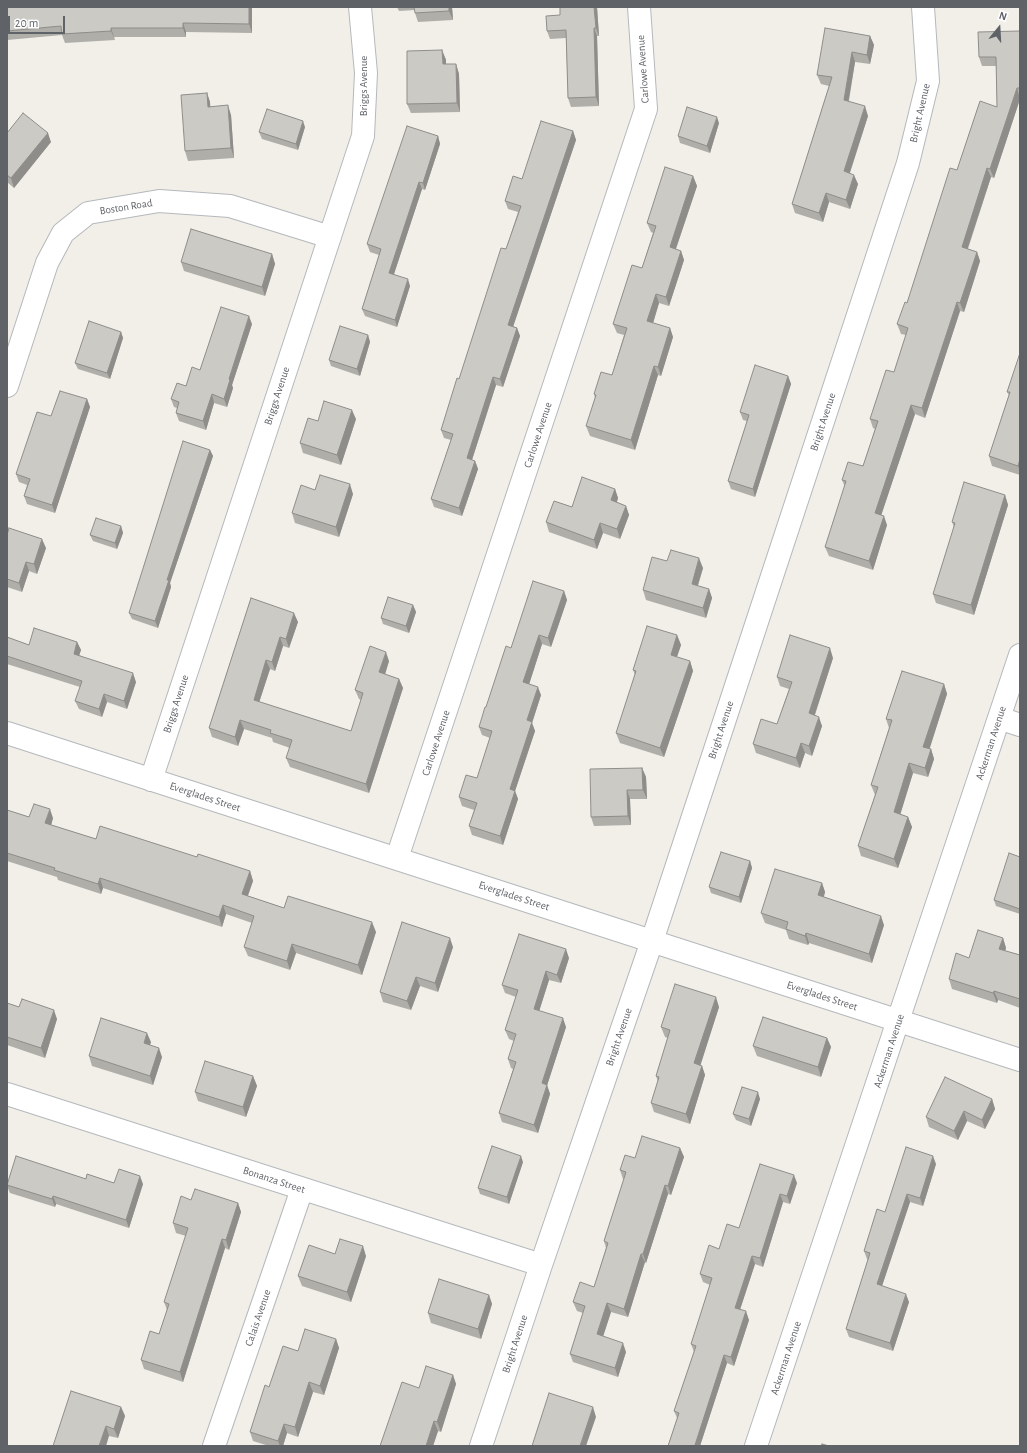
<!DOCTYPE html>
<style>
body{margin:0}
#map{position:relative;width:1027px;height:1453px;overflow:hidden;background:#f1efe8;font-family:"Alegreya Sans",sans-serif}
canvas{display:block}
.frame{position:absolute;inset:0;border:8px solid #5f6368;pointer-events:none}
.north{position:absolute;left:979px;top:8px;width:40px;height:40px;-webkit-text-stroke:3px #fff;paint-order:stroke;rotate:18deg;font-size:11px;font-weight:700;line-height:16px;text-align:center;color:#5f6368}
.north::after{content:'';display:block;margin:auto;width:14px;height:18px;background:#5f6368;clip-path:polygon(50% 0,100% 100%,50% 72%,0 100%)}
.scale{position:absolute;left:8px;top:16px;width:57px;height:18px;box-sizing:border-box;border:2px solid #5f6368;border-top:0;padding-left:5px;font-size:12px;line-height:14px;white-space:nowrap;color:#5f6368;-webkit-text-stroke:3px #fff;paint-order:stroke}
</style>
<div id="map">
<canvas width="1027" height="1453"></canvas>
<div class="frame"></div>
<div class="north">N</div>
<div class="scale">20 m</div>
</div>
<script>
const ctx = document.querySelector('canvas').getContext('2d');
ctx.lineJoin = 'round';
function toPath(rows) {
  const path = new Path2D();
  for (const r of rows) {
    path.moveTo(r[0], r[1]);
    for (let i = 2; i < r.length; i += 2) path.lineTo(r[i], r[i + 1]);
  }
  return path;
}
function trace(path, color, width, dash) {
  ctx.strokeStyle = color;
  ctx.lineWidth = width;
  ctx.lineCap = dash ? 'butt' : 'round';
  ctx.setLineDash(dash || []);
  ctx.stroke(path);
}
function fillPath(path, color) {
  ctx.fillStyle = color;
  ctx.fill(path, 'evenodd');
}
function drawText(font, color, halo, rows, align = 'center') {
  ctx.font = font + ' "Alegreya Sans",sans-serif';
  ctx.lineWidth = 3;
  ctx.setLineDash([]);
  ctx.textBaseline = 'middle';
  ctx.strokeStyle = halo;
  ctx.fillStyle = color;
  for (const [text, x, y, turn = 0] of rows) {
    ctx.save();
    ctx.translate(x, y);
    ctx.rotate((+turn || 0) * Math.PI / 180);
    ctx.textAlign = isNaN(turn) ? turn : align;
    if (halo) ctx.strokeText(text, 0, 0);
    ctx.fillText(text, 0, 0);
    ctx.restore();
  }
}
const minor = toPath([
 [7,386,47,263,63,233,88,213,159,201,230,206,330,237],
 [999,718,1020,725],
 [7,733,1020,1060],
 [151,780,363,136,366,73,360,7],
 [397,858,646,109,639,7],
 [7,1094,541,1265],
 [214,1446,302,1189],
 [481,1446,541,1265,652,941,908,163,928,81,923,7],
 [756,1446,1020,655]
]);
const wall = toPath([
 [7,7,252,7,252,33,186,32,186,37,114,37,115,40,65,43,62,35,7,40],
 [397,7,452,7,453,20,418,22,415,13,415,10,399,11],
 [597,7,599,36,597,36,599,106,571,107,568,98,566,38,550,39,547,31,560,15],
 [692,7,702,7,693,8],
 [1020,31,1020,99,994,178,991,177,968,249,977,252,980,261,964,312,960,311,925,418,915,414,881,515,887,525,873,570,829,556,825,547,845,487,842,480,863,466,875,429,873,428,870,419,894,372,906,335,901,334,897,324,907,303,957,170,997,107,996,66,982,66,979,57],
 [870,36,874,45,870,64,855,62,849,101,868,116,850,173,858,184,850,209,829,202,823,222,795,213,792,204,829,86,821,84,817,75],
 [442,50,446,60,446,64,456,64,459,74,460,112,411,113,407,104],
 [207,93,210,102,210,107,231,115,234,158,188,161,185,151],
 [719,123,710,153,680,143,678,136],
 [305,127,298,150,262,139,259,132],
 [573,131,576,140,513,326,517,328,520,336,503,387,496,385,472,460,475,461,478,469,462,516,434,507,431,499,451,440,444,438,441,430,506,249,518,212,508,209,505,201,522,179],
 [7,133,51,142,14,188,7,182],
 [438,136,440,144,425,190,422,189,394,274,410,286,397,327,365,316,362,309,379,255,370,252,367,244],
 [693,176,697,186,676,249,681,251,684,260,669,306,659,303,653,323,670,328,673,337,661,376,658,375,635,450,590,436,586,426,595,398,594,394,612,375,624,335,617,333,613,324,642,268,653,233,651,232,647,223],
 [272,254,275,264,265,296,184,271,181,262],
 [252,324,232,385,233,388,227,407,214,403,206,430,179,421,176,413,177,408,174,407,171,399,186,386,200,370],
 [121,332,123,338,110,379,78,369,75,363],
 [368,335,370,342,360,376,331,366,329,360],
 [1020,357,1020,475,992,466,989,456,1009,395,1007,392],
 [788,376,791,384,755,497,731,489,728,481,747,421,743,420,740,412],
 [87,399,90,407,55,513,27,504,24,496,27,485,19,482,16,474,51,416],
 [356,419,341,465,303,453,300,443],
 [210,450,213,456,170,583,171,587,158,628,132,619,129,613],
 [615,489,618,498,617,502,626,506,629,515,620,539,603,533,597,549,549,532,546,522,572,507],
 [315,490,353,494,339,537,295,523,292,513],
 [1005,495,1008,505,974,615,936,603,933,594,954,527,952,522],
 [121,526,123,533,117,549,93,541,90,535],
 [7,535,46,548,37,574,29,571,22,592,7,587],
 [667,561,703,568,698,586,709,589,712,598,706,618,646,600,643,590],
 [564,591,567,600,551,647,542,644,529,684,541,695,532,723,535,731,515,791,518,799,503,845,472,835,469,826,474,810,462,806,459,797,477,778,490,738,482,735,479,727,511,648],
 [251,598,298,622,289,648,283,646,275,671,270,669,259,702,351,731,361,700,359,699,355,690,389,661,385,674,399,679,403,688,369,793,290,767,286,758,290,748,273,742,272,738,244,729,238,746,212,737,209,728],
 [413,605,416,612,409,633,383,624,381,618],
 [677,635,681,645,677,657,690,661,693,671,664,757,620,743,616,733,635,675,633,670],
 [7,637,29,645,77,642,81,650,79,655,136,682,127,709,107,702,102,717,79,709,75,701,80,687,7,664],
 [833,658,815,715,822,726,812,756,805,753,800,768,756,753,753,744,777,724,789,689,780,686,777,677],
 [944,684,947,694,929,749,931,749,934,759,928,777,913,773,900,814,908,817,912,827,898,868,861,856,858,846,875,795,871,785,889,728,886,719],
 [642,768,646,777,647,799,630,799,631,825,594,826,591,817],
 [7,810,29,817,53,818,51,825,96,839,197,857,250,871,253,881,248,896,284,908,376,932,362,975,296,953,290,970,248,956,244,947,252,923,226,914,222,927,103,888,101,894,58,880,57,877,7,861],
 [1020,857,1020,914,996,906,994,900],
 [750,861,752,868,741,903,711,893,709,887],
 [822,883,825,892,824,897,884,925,872,963,809,943,808,945,789,939,786,930,765,923,761,913],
 [1003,938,1006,948,1005,951,1020,955,1020,1008,998,1000,997,1003,952,989,949,979,969,958],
 [453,947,438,992,420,986,411,1010,383,1002,380,992],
 [569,958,561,983,549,980,539,1011,566,1027,547,1085,550,1094,538,1133,502,1122,499,1113,513,1069,511,1068,508,1059,514,1041,509,1039,505,1030,516,997,505,993,502,985],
 [7,1003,57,1019,45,1058,7,1045],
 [719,1007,700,1065,702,1066,705,1075,690,1124,654,1112,651,1103,658,1082,656,1076,668,1038,665,1037,661,1027],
 [827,1038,831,1047,821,1077,757,1056,753,1046],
 [151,1042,150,1045,162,1057,153,1085,92,1066,89,1056],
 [253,1076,257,1086,246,1117,198,1101,195,1092],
 [760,1099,751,1126,736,1120,733,1114],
 [992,1099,995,1109,985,1129,967,1121,958,1140,929,1127,926,1117],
 [680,1148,684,1157,671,1195,668,1194,646,1263,645,1262,628,1317,611,1312,603,1336,626,1352,618,1377,573,1362,570,1354,583,1313,577,1311,573,1302,594,1287,606,1248,604,1241,624,1179,623,1179,620,1170],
 [523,1162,509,1204,480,1194,478,1188],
 [760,1164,797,1183,790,1204,783,1202,763,1267,755,1264,740,1309,749,1320,734,1366,727,1363,700,1446,668,1446,677,1418,674,1411,694,1352,691,1344,710,1285,703,1282,700,1274,719,1249,739,1228],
 [936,1164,923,1206,910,1202,882,1286,909,1302,893,1351,849,1337,846,1329,868,1260,867,1259,864,1251,885,1212],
 [86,1179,114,1183,143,1184,129,1228,56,1204,55,1207,10,1193,7,1186,7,1183],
 [191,1200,238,1203,241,1212,229,1250,225,1248,183,1382,144,1369,141,1360,159,1334,167,1310,164,1302,186,1236,176,1233,173,1223],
 [335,1254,366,1256,351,1302,302,1286,298,1276],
 [489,1295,492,1304,481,1339,431,1323,428,1313],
 [336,1339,339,1348,324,1395,313,1392,298,1437,287,1433,283,1446,269,1446,253,1441,250,1432,269,1387,298,1351],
 [453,1375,456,1384,441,1432,438,1431,433,1446,380,1446,419,1388],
 [121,1407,125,1416,118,1438,109,1436,53,1446]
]);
const shadedWall = toPath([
 [249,7,252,7,252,33,249,24],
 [449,7,452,7,453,20,449,11],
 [594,7,597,7,599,36,596,28],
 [183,23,186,32,186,37,183,28],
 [111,28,115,40,111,31],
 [594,28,597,36,599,106,596,97],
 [870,36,874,45,870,64,867,55],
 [442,50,446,60,446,74,443,64],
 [852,52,855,62,847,109,844,100],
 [456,64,459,74,460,112,457,103],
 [1017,88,1020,99,994,178,990,169],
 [207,93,210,102,211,116,208,107],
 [228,105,231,115,234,158,231,148],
 [865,106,868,116,847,181,844,171],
 [717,117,719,123,710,153,707,146],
 [303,121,305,127,298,150,296,144],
 [573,131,576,140,511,333,508,325],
 [48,133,51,142,14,188,11,178],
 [438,136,440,144,425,190,423,183],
 [987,168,991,177,965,256,962,247],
 [854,175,858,184,850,209,846,200],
 [693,176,697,186,673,257,670,247],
 [419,182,422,189,392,280,389,273],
 [826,193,829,202,823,222,819,213],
 [681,251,684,260,669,306,666,297],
 [977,252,980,261,964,312,960,303],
 [272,254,275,264,265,296,262,287],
 [408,279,410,286,397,327,395,320],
 [656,294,659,303,651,330,647,321],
 [957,302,960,311,925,418,922,408],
 [249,316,252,324,232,385,233,388,227,407,224,399,229,379],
 [517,328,520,336,503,387,500,379],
 [670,328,673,337,661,376,658,367],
 [121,332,123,338,110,379,107,373],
 [368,335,370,342,360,376,357,369],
 [654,366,658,375,635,450,631,440],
 [788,376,791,384,755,497,753,489],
 [493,377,496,385,470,466,467,458],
 [212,394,214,403,206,430,203,421],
 [87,399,90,407,55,513,52,505],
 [911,405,915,414,879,522,875,513],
 [352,410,356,419,341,465,337,455],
 [210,450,213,456,170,583,171,587,158,628,155,621,167,580],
 [1020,459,1020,472,1018,466],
 [475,461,478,469,462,516,459,508],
 [350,484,353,494,339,537,336,527],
 [615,489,618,498,614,510,611,500],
 [1005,495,1008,505,974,615,971,605],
 [626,506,629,515,620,539,617,529],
 [884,516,887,525,873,570,869,561],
 [600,523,603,533,597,549,594,540],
 [121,526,123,533,117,549,115,543],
 [42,539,46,548,37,574,34,564],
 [699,558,703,568,695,594,692,584],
 [26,562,29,571,22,592,19,583],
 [709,589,712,598,706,618,703,608],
 [564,591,567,600,551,647,548,638],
 [413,605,416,612,409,633,406,626],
 [294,613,298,622,289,648,286,639],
 [539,635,542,644,527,691,523,682],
 [677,635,681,645,674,665,671,655],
 [280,637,283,646,275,671,272,662],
 [77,642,81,650,77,662,74,654],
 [830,648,833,658,812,723,809,713],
 [386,652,389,661,383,681,379,672],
 [266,660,270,669,257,709,254,700],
 [690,661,693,671,664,757,660,748],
 [133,673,136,682,127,709,124,701],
 [399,679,403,688,369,793,366,784],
 [944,684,947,694,927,757,923,747],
 [538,687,541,695,532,723,535,731,515,791,518,799,503,845,500,836,510,789,527,720],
 [104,694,107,702,102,717,99,709],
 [819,717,822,726,812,756,809,746],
 [240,720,244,729,238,746,235,737],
 [801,743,805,753,800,768,796,758],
 [931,749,934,759,928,777,925,768],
 [909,763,913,773,898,822,894,812],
 [642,768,646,777,647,799,643,790],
 [627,790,630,799,631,825,628,816],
 [50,809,53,818,49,833,45,823],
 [908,817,912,827,898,868,894,859],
 [750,861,752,868,741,903,739,897],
 [250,871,253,881,245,903,242,894],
 [100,878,103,888,101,894,98,884],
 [822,883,825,892,821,905,818,895],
 [223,905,226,914,222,927,219,917],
 [881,916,884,925,872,963,869,954],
 [372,922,376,932,362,975,358,965],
 [806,933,809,943,808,945,805,936],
 [450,938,453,947,438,992,435,983],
 [1003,938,1006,948,1003,958,999,949],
 [292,944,296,953,290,970,287,961],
 [566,949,569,958,561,983,557,975],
 [546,971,549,980,537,1018,534,1009],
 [416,977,420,986,411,1010,407,1001],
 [994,991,998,1000,997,1003,993,993],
 [716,997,719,1007,698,1073,694,1063],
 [54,1010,57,1019,45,1058,41,1048],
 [563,1018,566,1027,545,1092,542,1083],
 [147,1033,151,1042,147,1053,144,1043],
 [827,1038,831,1047,821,1077,818,1067],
 [159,1048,162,1057,153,1085,150,1076],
 [702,1066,705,1075,690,1124,686,1114],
 [253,1076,257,1086,246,1117,243,1107],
 [547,1085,550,1094,538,1133,534,1125],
 [758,1092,760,1099,751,1126,749,1119],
 [992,1099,995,1109,985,1129,982,1120],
 [964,1111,967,1121,958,1140,954,1131],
 [680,1148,684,1157,671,1195,668,1186],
 [521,1156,523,1162,509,1204,507,1197],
 [933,1156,936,1164,923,1206,920,1198],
 [794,1175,797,1183,790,1204,787,1196],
 [140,1176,143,1184,129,1228,126,1220],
 [665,1185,668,1194,646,1263,643,1254],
 [780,1194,783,1202,763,1267,760,1258],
 [907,1194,910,1202,880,1292,877,1284],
 [53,1196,56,1204,55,1207,52,1199],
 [238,1203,241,1212,229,1250,226,1240],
 [222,1239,225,1248,183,1382,180,1372],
 [363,1246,366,1256,351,1302,347,1292],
 [641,1254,645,1262,628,1317,624,1309],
 [752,1256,755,1264,738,1316,735,1308],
 [906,1294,909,1302,893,1351,890,1343],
 [489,1295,492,1304,481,1339,478,1329],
 [607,1303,611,1312,601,1343,597,1334],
 [746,1311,749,1320,734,1366,731,1357],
 [336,1339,339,1348,324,1395,320,1386],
 [623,1343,626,1352,618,1377,615,1368],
 [724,1355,727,1363,700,1446,695,1446,695,1445],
 [453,1375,456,1384,441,1432,437,1422],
 [309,1382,313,1392,298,1437,295,1427],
 [121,1407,125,1416,118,1438,114,1429],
 [593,1407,596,1417,586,1446,580,1446],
 [434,1421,438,1431,433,1446,426,1446],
 [284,1424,287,1433,283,1446,280,1446,278,1441],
 [106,1426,109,1436,106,1446,99,1446]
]);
const building = toPath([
 [7,7,249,7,249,24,183,23,183,28,111,28,111,31,62,34,61,26,7,31,7,7],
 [414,7,449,7,449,11,415,13,414,7],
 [560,7,594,7,596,28,594,28,596,97,568,98,566,30,547,31,546,16,560,15,560,7],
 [825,28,870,36,867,55,852,52,844,100,865,106,844,171,854,175,846,200,826,193,819,213,792,204,832,77,817,75,825,28],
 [1020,31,1020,88,1017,88,990,169,987,168,962,247,977,252,960,303,957,302,922,408,911,405,875,513,884,516,869,561,825,547,846,481,842,480,848,462,863,466,878,421,870,419,886,370,894,372,908,328,897,324,905,302,907,303,950,168,957,170,980,101,997,107,996,57,979,57,978,32,1020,31],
 [442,50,443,64,456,64,457,103,407,104,407,51,442,50],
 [207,93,208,107,228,105,231,148,185,151,181,95,207,93],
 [687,107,717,117,707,146,678,136,687,107],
 [267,109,303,121,296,144,259,132,267,109],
 [23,113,48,133,11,178,7,175,7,133,23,113],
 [541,121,573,131,508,325,517,328,500,379,493,377,467,458,475,461,459,508,431,499,453,434,441,430,457,378,459,379,501,248,506,249,521,206,505,201,513,176,522,179,541,121],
 [407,126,438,136,423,183,419,182,389,273,408,279,395,320,362,309,381,249,367,244,407,126],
 [665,167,693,176,670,247,681,251,666,297,656,294,647,321,670,328,658,367,654,366,631,440,586,426,596,395,594,394,601,372,612,375,627,328,613,324,632,265,642,268,656,226,647,223,665,167],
 [191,229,272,254,262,287,181,262,191,229],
 [221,307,249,316,229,379,230,380,224,399,212,394,203,421,176,413,179,402,171,399,177,383,186,386,192,367,200,370,221,307],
 [89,321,121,332,107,373,75,363,89,321],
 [340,326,368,335,357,369,329,360,340,326],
 [1019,356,1020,357,1020,459,1018,466,989,456,1010,392,1007,392,1019,356],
 [755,365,788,376,753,489,728,481,749,415,740,412,755,365],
 [60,391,87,399,52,505,24,496,30,479,16,474,37,412,51,416,60,391],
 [324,401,352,410,337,455,300,443,308,418,318,421,324,401],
 [183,441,210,450,167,580,169,580,155,621,129,613,183,441],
 [320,475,350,484,336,527,292,513,301,485,315,490,320,475],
 [582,477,615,489,611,500,626,506,617,529,600,523,594,540,546,522,554,501,572,507,582,477],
 [964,482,1005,495,971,605,933,594,955,523,952,522,964,482],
 [96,518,121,526,115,543,90,535,96,518],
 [9,528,42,539,34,564,26,562,19,583,7,579,7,535,9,528],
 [671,550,699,558,692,584,709,589,703,608,643,590,652,557,667,561,671,550],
 [533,581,564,591,548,638,539,635,523,682,538,687,527,720,532,722,510,789,515,791,500,836,469,826,477,803,459,797,466,775,477,778,492,731,479,727,485,707,486,707,506,646,511,648,533,581],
 [388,597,413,605,406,626,381,618,388,597],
 [251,598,294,613,286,639,280,637,272,662,266,660,254,700,351,731,363,693,355,690,370,646,386,652,379,672,399,679,366,784,286,758,292,740,270,733,271,730,240,720,235,737,209,728,251,598],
 [647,626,677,635,671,655,690,661,660,748,616,733,636,671,633,670,647,626],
 [34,628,77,642,74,654,133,673,124,701,104,694,99,709,75,701,82,681,7,656,7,637,29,645,34,628],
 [790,635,830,648,809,713,819,717,809,746,801,743,796,758,753,744,761,719,777,724,792,682,777,677,790,635],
 [902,671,944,684,923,747,931,749,925,768,909,763,894,812,908,817,894,859,858,846,878,787,871,785,892,720,886,719,902,671],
 [642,768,643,790,627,790,628,816,591,817,590,769,642,768],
 [34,804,50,809,45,823,96,839,100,826,197,857,198,854,250,871,242,894,284,908,288,896,372,922,358,965,292,944,287,961,244,947,254,916,223,905,219,917,100,878,98,884,54,870,55,868,7,853,7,810,29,817,34,804],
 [721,852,750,861,739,897,709,887,721,852],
 [1009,853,1020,857,1020,909,994,900,1009,853],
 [775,869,822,883,818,895,881,916,869,954,806,933,805,936,786,929,788,922,761,913,775,869],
 [402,922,450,938,435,983,416,977,407,1001,380,992,402,922],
 [978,930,1003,938,999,949,1020,955,1020,999,994,991,993,993,949,979,956,953,969,958,978,930],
 [519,934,566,949,557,975,546,971,534,1009,563,1018,542,1083,547,1085,534,1125,499,1113,516,1062,508,1059,516,1034,505,1030,518,990,502,985,519,934],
 [675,984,716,997,694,1063,702,1066,686,1114,651,1103,659,1077,656,1076,670,1030,661,1027,675,984],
 [22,999,54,1010,41,1048,7,1037,7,1003,19,1007,22,999],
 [763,1017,827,1038,818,1067,753,1046,763,1017],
 [101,1018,147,1033,144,1043,159,1048,150,1076,89,1056,101,1018],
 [205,1061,253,1076,243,1107,195,1092,205,1061],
 [945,1077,992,1099,982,1120,964,1111,954,1131,926,1117,945,1077],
 [742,1087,758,1092,749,1119,733,1114,742,1087],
 [642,1136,680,1148,668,1186,665,1185,643,1254,641,1254,624,1309,607,1303,597,1334,623,1343,615,1368,570,1354,585,1306,573,1302,580,1282,594,1287,608,1243,604,1241,626,1172,620,1170,625,1155,635,1158,642,1136],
 [492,1146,521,1156,507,1197,478,1188,492,1146],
 [906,1147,933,1156,920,1198,907,1194,877,1284,906,1294,890,1343,846,1329,870,1253,864,1251,877,1209,885,1212,906,1147],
 [16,1156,86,1179,87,1174,114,1183,119,1169,140,1176,126,1220,53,1196,52,1199,7,1185,16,1156],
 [760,1164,794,1175,787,1196,780,1194,760,1258,752,1256,735,1308,746,1311,731,1357,724,1355,695,1445,699,1446,668,1446,679,1413,674,1411,696,1346,691,1344,712,1278,700,1274,709,1245,719,1249,727,1224,739,1228,760,1164],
 [195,1189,238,1203,226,1240,222,1239,180,1372,141,1360,150,1331,159,1334,169,1304,164,1302,188,1228,173,1223,181,1196,191,1200,195,1189],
 [340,1239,363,1246,347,1292,298,1276,309,1245,335,1254,340,1239],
 [439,1279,489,1295,478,1329,428,1313,439,1279],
 [305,1329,336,1339,320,1386,309,1382,295,1427,284,1424,278,1441,250,1432,265,1385,269,1387,283,1346,298,1351,305,1329],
 [426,1366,453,1375,437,1422,434,1421,426,1446,380,1446,402,1382,419,1388,426,1366],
 [71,1391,121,1407,114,1429,106,1426,99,1446,53,1446,71,1391],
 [549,1393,593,1407,580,1446,532,1446,549,1393],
 [822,1444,829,1446,821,1446,822,1444]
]);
const streetNames = [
 ["Carlowe Avenue",643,69,-94],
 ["Briggs Avenue",364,86,-90],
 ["Bright Avenue",920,113,-77],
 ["Boston Road",126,207,-9],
 ["Briggs Avenue",277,396,-72],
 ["Bright Avenue",823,422,-72],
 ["Carlowe Avenue",538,435,-72],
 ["Briggs Avenue",176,704,-72],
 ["Bright Avenue",721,730,-72],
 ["Carlowe Avenue",436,743,-72],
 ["Ackerman Avenue",991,743,-72],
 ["Everglades Street",205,797,18],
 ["Everglades Street",514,896,18],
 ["Everglades Street",822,996,18],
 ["Bright Avenue",619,1037,-71],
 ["Ackerman Avenue",889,1051,-72],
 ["Bonanza Street",274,1180,18],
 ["Calais Avenue",258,1318,-71],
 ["Bright Avenue",515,1344,-72],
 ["Ackerman Avenue",786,1358,-72]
];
trace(minor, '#b5b8bc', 24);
trace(minor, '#fff', 22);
fillPath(wall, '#afaea9');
fillPath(shadedWall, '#8f8d8a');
fillPath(building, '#cccac5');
trace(building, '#8f8d8a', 1);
drawText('11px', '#5f6368', '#fff', streetNames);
</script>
